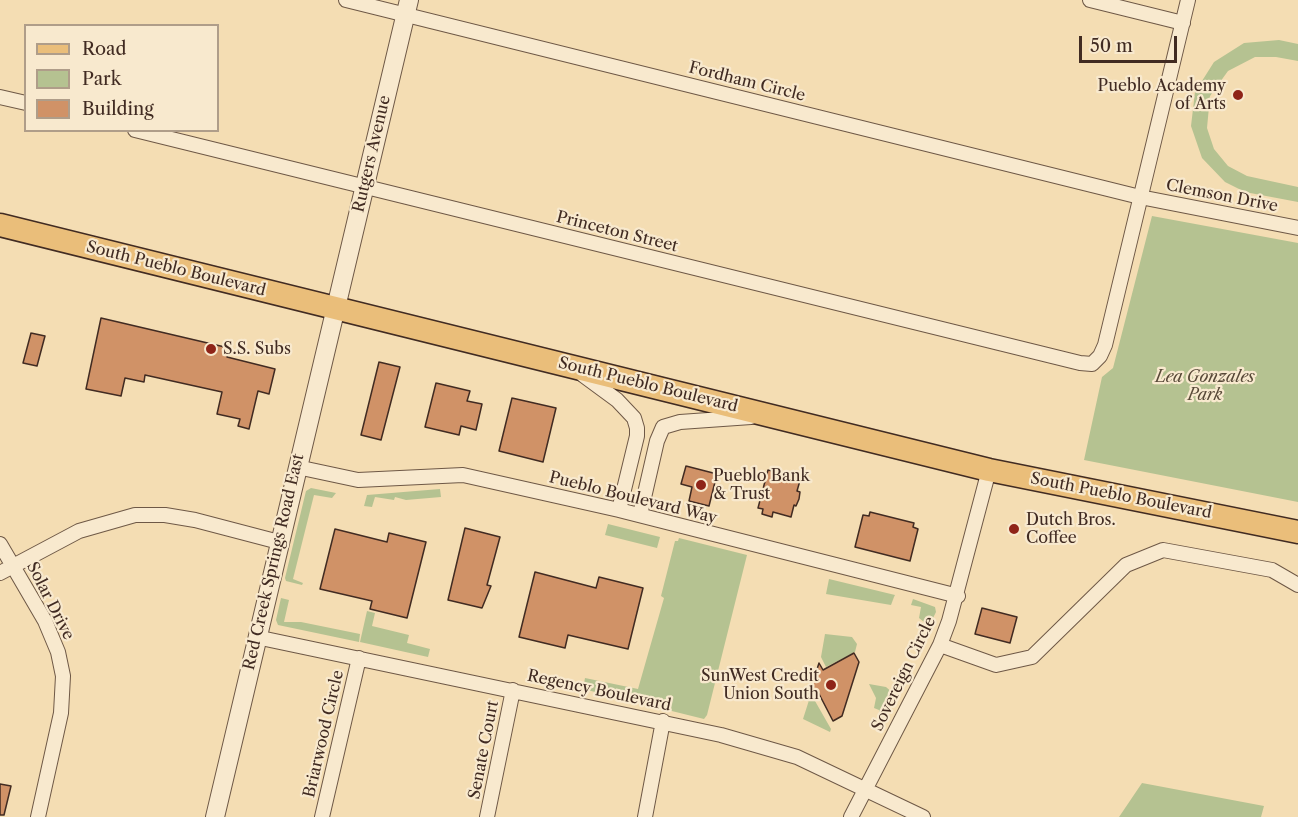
<!DOCTYPE html>
<style>
body{margin:0}
#map{position:relative;width:1298px;height:817px;overflow:hidden;background:#f4ddb3;font-family:"Libre Caslon Text",serif}
canvas{display:block}
.legend{position:absolute;left:24px;top:24px;width:195px;height:108px;box-sizing:border-box;background:#f8e9ce;border:2px solid #af9d89;margin:0;padding:8px 10px;list-style:none;font-size:18px;color:#412b22}
.legend li{display:flex;align-items:center;gap:12px;height:30px}
.legend b{width:30px;border:2px solid #af9d89}
.scale{position:absolute;left:1079px;top:36px;width:98px;height:27px;box-sizing:border-box;border:3px solid #412b22;border-top:0;padding-left:8px;font-size:18px;line-height:21px;white-space:nowrap;color:#412b22;-webkit-text-stroke:4px #f8e9ce;paint-order:stroke}
</style>
<div id="map">
<canvas width="1298" height="817"></canvas>
<ul class="legend">
<li><b style="height:8px;background:#eabe7a"></b>Road</li>
<li><b style="height:16px;background:#b5c291"></b>Park</li>
<li><b style="height:16px;background:#d09267"></b>Building</li>
</ul>
<div class="scale">50 m</div>
</div>
<script>
const ctx = document.querySelector('canvas').getContext('2d');
ctx.lineJoin = 'round';
function fillPath(path, color) {
  ctx.fillStyle = color;
  ctx.fill(path, 'evenodd');
}
function toPath(rows) {
  const path = new Path2D();
  for (const r of rows) {
    path.moveTo(r[0], r[1]);
    for (let i = 2; i < r.length; i += 2) path.lineTo(r[i], r[i + 1]);
  }
  return path;
}
function trace(path, color, width, dash) {
  ctx.strokeStyle = color;
  ctx.lineWidth = width;
  ctx.lineCap = dash ? 'butt' : 'round';
  ctx.setLineDash(dash || []);
  ctx.stroke(path);
}
function drawText(font, color, halo, rows, align = 'center') {
  ctx.font = font + ' "Libre Caslon Text",serif';
  ctx.lineWidth = 4.5;
  ctx.setLineDash([]);
  ctx.textBaseline = 'middle';
  ctx.strokeStyle = halo;
  ctx.fillStyle = color;
  for (const [text, x, y, turn = 0] of rows) {
    ctx.save();
    ctx.translate(x, y);
    ctx.rotate((+turn || 0) * Math.PI / 180);
    ctx.textAlign = isNaN(turn) ? turn : align;
    if (halo) ctx.strokeText(text, 0, 0);
    ctx.fillText(text, 0, 0);
    ctx.restore();
  }
}
const green = toPath([
 [1279,40,1298,44,1298,61,1276,57,1255,57,1228,71,1210,96,1207,128,1214,149,1228,166,1247,176,1298,187,1298,202,1245,192,1225,182,1202,158,1191,126,1195,92,1214,62,1244,43],
 [1152,216,1298,243,1298,502,1084,460,1102,377,1113,368],
 [311,488,336,493,332,498,314,495,293,579,303,583,302,585,286,581,285,578,306,491],
 [440,489,441,497,406,500,395,497,394,500,375,497,372,507,364,506,367,495],
 [608,524,660,537,657,548,605,535],
 [679,538,747,555,707,715,704,719,583,689,585,678,638,689,664,598,661,596,675,541,678,541],
 [829,579,895,595,894,597,891,605,826,594],
 [281,598,289,600,284,622,301,622,360,634,359,642,278,625,276,620],
 [913,599,935,607,936,612,929,626,919,618,921,607,911,605],
 [367,611,375,613,372,626,409,635,407,643,430,649,428,657,360,642],
 [825,634,852,637,857,644,855,652,826,667,821,657],
 [869,684,886,687,894,694,879,723,879,710,874,708,876,698],
 [811,694,831,729,830,732,803,719],
 [1142,783,1264,806,1261,817,1119,817]
]);
const building = toPath([
 [101,318,229,348,227,357,275,369,269,394,258,391,249,429,238,426,240,419,217,414,222,392,145,375,144,382,125,378,121,396,86,389,101,318],
 [31,333,45,336,37,366,23,363,31,333],
 [379,362,400,367,381,440,361,435,379,362],
 [436,383,470,391,467,401,482,404,476,430,461,426,459,435,425,427,436,383],
 [512,398,556,408,543,462,499,451,512,398],
 [686,466,717,474,709,506,689,501,692,487,681,484,686,466],
 [768,470,801,477,797,491,800,492,799,499,796,506,794,505,791,517,773,512,772,517,762,514,763,509,758,508,768,470],
 [870,512,914,523,913,527,918,529,910,561,855,547,863,515,869,516,870,512],
 [465,528,500,537,487,585,491,586,482,608,448,600,465,528],
 [335,529,387,542,389,533,426,542,407,618,370,609,372,601,320,589,335,529],
 [535,572,596,588,599,577,643,588,628,649,568,635,565,648,519,637,535,572],
 [982,608,1017,617,1010,643,975,634,982,608],
 [854,653,859,662,842,716,833,721,817,690,809,694,819,663,823,670,854,653],
 [0,784,11,786,4,815,0,815,0,784]
]);
const minor = toPath([
 [346,0,1140,197,1298,228],
 [1090,0,1183,23],
 [0,97,26,103],
 [135,130,1080,363,1092,364,1100,356,1105,345,1188,0],
 [583,375,617,400,634,418,637,428,637,436,619,510],
 [297,467,358,480,463,475,619,510,958,596],
 [640,515,657,441,663,427,680,422,751,417],
 [0,544,45,621,58,652,63,676,61,713,38,817],
 [0,573,79,531,135,515,165,515,195,520,279,542],
 [256,637,721,735,797,757,923,817],
 [940,645,996,665,1032,657,1126,565,1163,550,1272,570,1298,585],
 [322,817,359,658],
 [487,817,513,690],
 [645,817,663,721],
 [851,817,940,645,949,621,989,470]
]);
const tertiary = toPath([
 [215,817,409,0]
]);
const primary = toPath([
 [0,225,989,470,1298,532]
]);
const markers = [
 [1238,95,6,"#8f2418"],
 [211,349,6,"#8f2418"],
 [701,485,6,"#8f2418"],
 [1014,529,6,"#8f2418"],
 [831,685,6,"#8f2418"]
];
const streetNames = [
 ["Fordham Circle",747,82,14],
 ["Rutgers Avenue",372,154,-77],
 ["Clemson Drive",1222,196,11],
 ["Princeton Street",617,232,14],
 ["South Pueblo Boulevard",176,269,14],
 ["South Pueblo Boulevard",648,385,14],
 ["South Pueblo Boulevard",1121,496,11],
 ["Pueblo Boulevard Way",633,498,14],
 ["Red Creek Springs Road East",274,562,-77],
 ["Solar Drive",50,601,63],
 ["Sovereign Circle",904,674,-64],
 ["Regency Boulevard",599,691,12],
 ["Briarwood Circle",324,734,-77],
 ["Senate Court",484,750,-79]
];
const poiNames = [
 ["Pueblo Academy",1226,86,"right"],
 ["of Arts",1226,104,"right"],
 ["S.S. Subs",223,349],
 ["Pueblo Bank",713,476],
 ["& Trust",713,494],
 ["Dutch Bros.",1026,520],
 ["Coffee",1026,538],
 ["SunWest Credit",819,676,"right"],
 ["Union South",819,694,"right"]
];
const parkNames = [
 ["Lea Gonzales",1205,377],
 ["Park",1205,395]
];
fillPath(green, '#b5c291');
fillPath(building, '#d09267');
trace(building, '#412b22', 1.5);
trace(minor, '#6e5846', 16);
trace(tertiary, '#6e5846', 20);
trace(primary, '#412b22', 25);
trace(minor, '#f8e9ce', 14);
trace(tertiary, '#f8e9ce', 18);
trace(primary, '#eabe7a', 22);
for (const [x, y, r, color] of markers) {
  const dot = new Path2D();
  dot.arc(x, y, r, 0, 2 * Math.PI);
  ctx.fillStyle = color;
  ctx.fill(dot);
  trace(dot, '#f8e9ce', 2);
}
drawText('16px', '#412b22', '#f8e9ce', streetNames);
drawText('16px', '#412b22', '#f8e9ce', poiNames, 'left');
drawText('italic 16px', '#584938', '#f8e9ce', parkNames);
</script>
